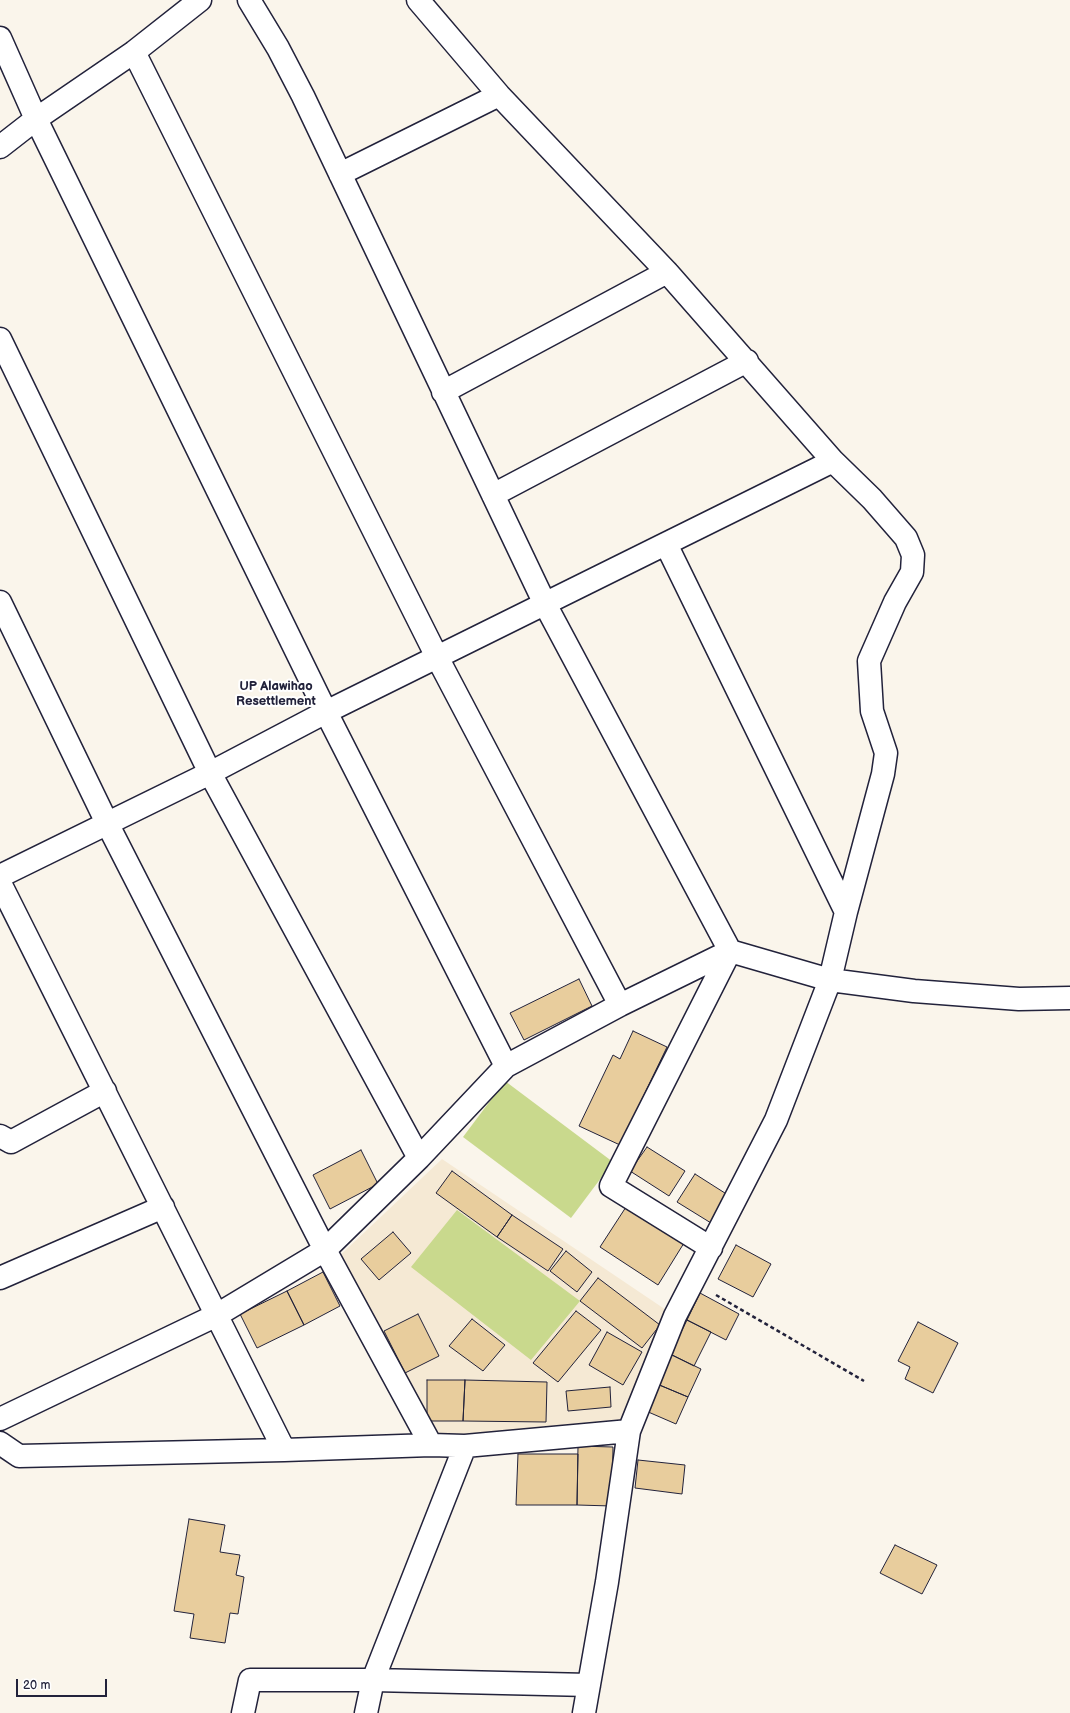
<!DOCTYPE html>
<style>
body{margin:0}
#map{position:relative;width:1070px;height:1713px;overflow:hidden;background:#faf5eb;font-family:"Balsamiq Sans",sans-serif}
canvas{display:block}
.scale{position:absolute;left:16px;top:1679px;width:91px;height:18px;box-sizing:border-box;border:2px solid #22223b;border-top:0;padding-left:5px;font-size:12px;line-height:14px;white-space:nowrap;color:#22223b;-webkit-text-stroke:3px #fff;paint-order:stroke}
</style>
<div id="map">
<canvas width="1070" height="1713"></canvas>
<div class="scale">20 m</div>
</div>
<script>
const ctx = document.querySelector('canvas').getContext('2d');
ctx.lineJoin = 'round';
function fillPath(path, color) {
  ctx.fillStyle = color;
  ctx.fill(path, 'evenodd');
}
function toPath(rows) {
  const path = new Path2D();
  for (const r of rows) {
    path.moveTo(r[0], r[1]);
    for (let i = 2; i < r.length; i += 2) path.lineTo(r[i], r[i + 1]);
  }
  return path;
}
function trace(path, color, width, dash) {
  ctx.strokeStyle = color;
  ctx.lineWidth = width;
  ctx.lineCap = dash ? 'butt' : 'round';
  ctx.setLineDash(dash || []);
  ctx.stroke(path);
}
function drawText(font, color, halo, rows, align = 'center') {
  ctx.font = font + ' "Balsamiq Sans",sans-serif';
  ctx.lineWidth = 4;
  ctx.setLineDash([]);
  ctx.textBaseline = 'middle';
  ctx.strokeStyle = halo;
  ctx.fillStyle = color;
  for (const [text, x, y, turn = 0] of rows) {
    ctx.save();
    ctx.translate(x, y);
    ctx.rotate((+turn || 0) * Math.PI / 180);
    ctx.textAlign = isNaN(turn) ? turn : align;
    if (halo) ctx.strokeText(text, 0, 0);
    ctx.fillText(text, 0, 0);
    ctx.restore();
  }
}
const built = toPath([
 [442,1159,675,1316,629,1431,431,1445,332,1263]
]);
const green = toPath([
 [505,1081,613,1162,571,1218,463,1137],
 [457,1210,580,1301,531,1360,411,1267]
]);
const building = toPath([
 [579,979,592,1006,524,1040,510,1013,579,979],
 [633,1031,667,1047,620,1145,579,1126,613,1055,620,1059,633,1031],
 [647,1147,685,1171,669,1196,630,1171,647,1147],
 [361,1150,378,1184,330,1209,313,1175,361,1150],
 [452,1171,512,1215,497,1237,436,1193,452,1171],
 [695,1174,728,1195,711,1223,677,1202,695,1174],
 [626,1207,684,1243,658,1285,600,1247,626,1207],
 [512,1215,563,1249,548,1271,497,1237,512,1215],
 [393,1232,411,1253,379,1280,361,1259,393,1232],
 [736,1245,771,1264,753,1297,718,1279,736,1245],
 [566,1251,592,1272,577,1292,550,1271,566,1251],
 [323,1272,340,1306,304,1325,287,1291,323,1272],
 [598,1278,660,1325,642,1348,580,1301,598,1278],
 [287,1291,304,1325,257,1348,240,1314,287,1291],
 [700,1293,739,1314,726,1340,687,1320,700,1293],
 [576,1311,601,1330,558,1382,533,1363,576,1311],
 [418,1314,439,1356,405,1373,384,1331,418,1314],
 [472,1319,505,1345,483,1371,449,1346,472,1319],
 [687,1320,711,1332,694,1366,670,1354,687,1320],
 [918,1322,958,1343,933,1393,905,1379,910,1367,898,1361,918,1322],
 [607,1332,642,1352,623,1385,589,1365,607,1332],
 [670,1354,701,1369,688,1397,657,1384,670,1354],
 [427,1380,465,1380,463,1421,427,1421,427,1380],
 [465,1380,547,1382,546,1422,463,1421,465,1380],
 [657,1384,688,1397,676,1424,646,1411,657,1384],
 [610,1387,611,1407,568,1411,566,1391,610,1387],
 [578,1446,613,1447,612,1506,577,1505,578,1446],
 [518,1454,578,1454,577,1505,516,1505,518,1454],
 [638,1460,685,1465,682,1494,635,1488,638,1460],
 [189,1519,225,1525,220,1552,240,1555,236,1575,244,1577,238,1614,230,1613,225,1643,190,1638,194,1614,174,1611,189,1519],
 [895,1545,937,1565,922,1594,880,1573,895,1545]
]);
const path = toPath([
 [716,1295,864,1381]
]);
const minor = toPath([
 [249,0,278,48,303,96,545,604,730,951,611,1186,711,1248],
 [0,38,36,119,326,712,506,1066],
 [134,52,437,657,620,1005],
 [0,147,36,119,134,52,200,0],
 [340,174,499,95],
 [0,339,210,773,419,1158],
 [443,392,667,272],
 [493,495,747,361],
 [666,544,846,912],
 [0,602,107,823,325,1250,431,1445],
 [0,876,210,773,326,712,833,461,667,272,499,95,418,0],
 [0,883,284,1450,431,1445,465,1446,373,1680,366,1713],
 [0,1136,11,1142,105,1091],
 [0,1278,163,1207],
 [0,1419,217,1315,325,1250,419,1158,506,1066,620,1005,730,951,830,980,914,991,1019,999,1070,998],
 [0,1443,19,1456,284,1450],
 [465,1446,629,1431,675,1316,776,1120,830,980,846,912,883,774,886,753,872,711,869,661,895,602,912,572,913,555,906,538,872,499,833,461],
 [243,1713,250,1680,373,1680,589,1685],
 [584,1713,607,1582,629,1431]
]);
const neighbourhoodNames = [
 ["UP Alawihao",276,687],
 ["Resettlement",276,702]
];
fillPath(built, '#f5e9d4');
fillPath(green, '#c9d98d');
fillPath(building, '#e8cd9d');
trace(building, '#22223b', 1);
trace(minor, '#22223b', 25);
trace(path, '#22223b', 2.5, [4, 3]);
trace(minor, '#fff', 22);
drawText('bold 13px', '#22223b', '#fff', neighbourhoodNames);
</script>
